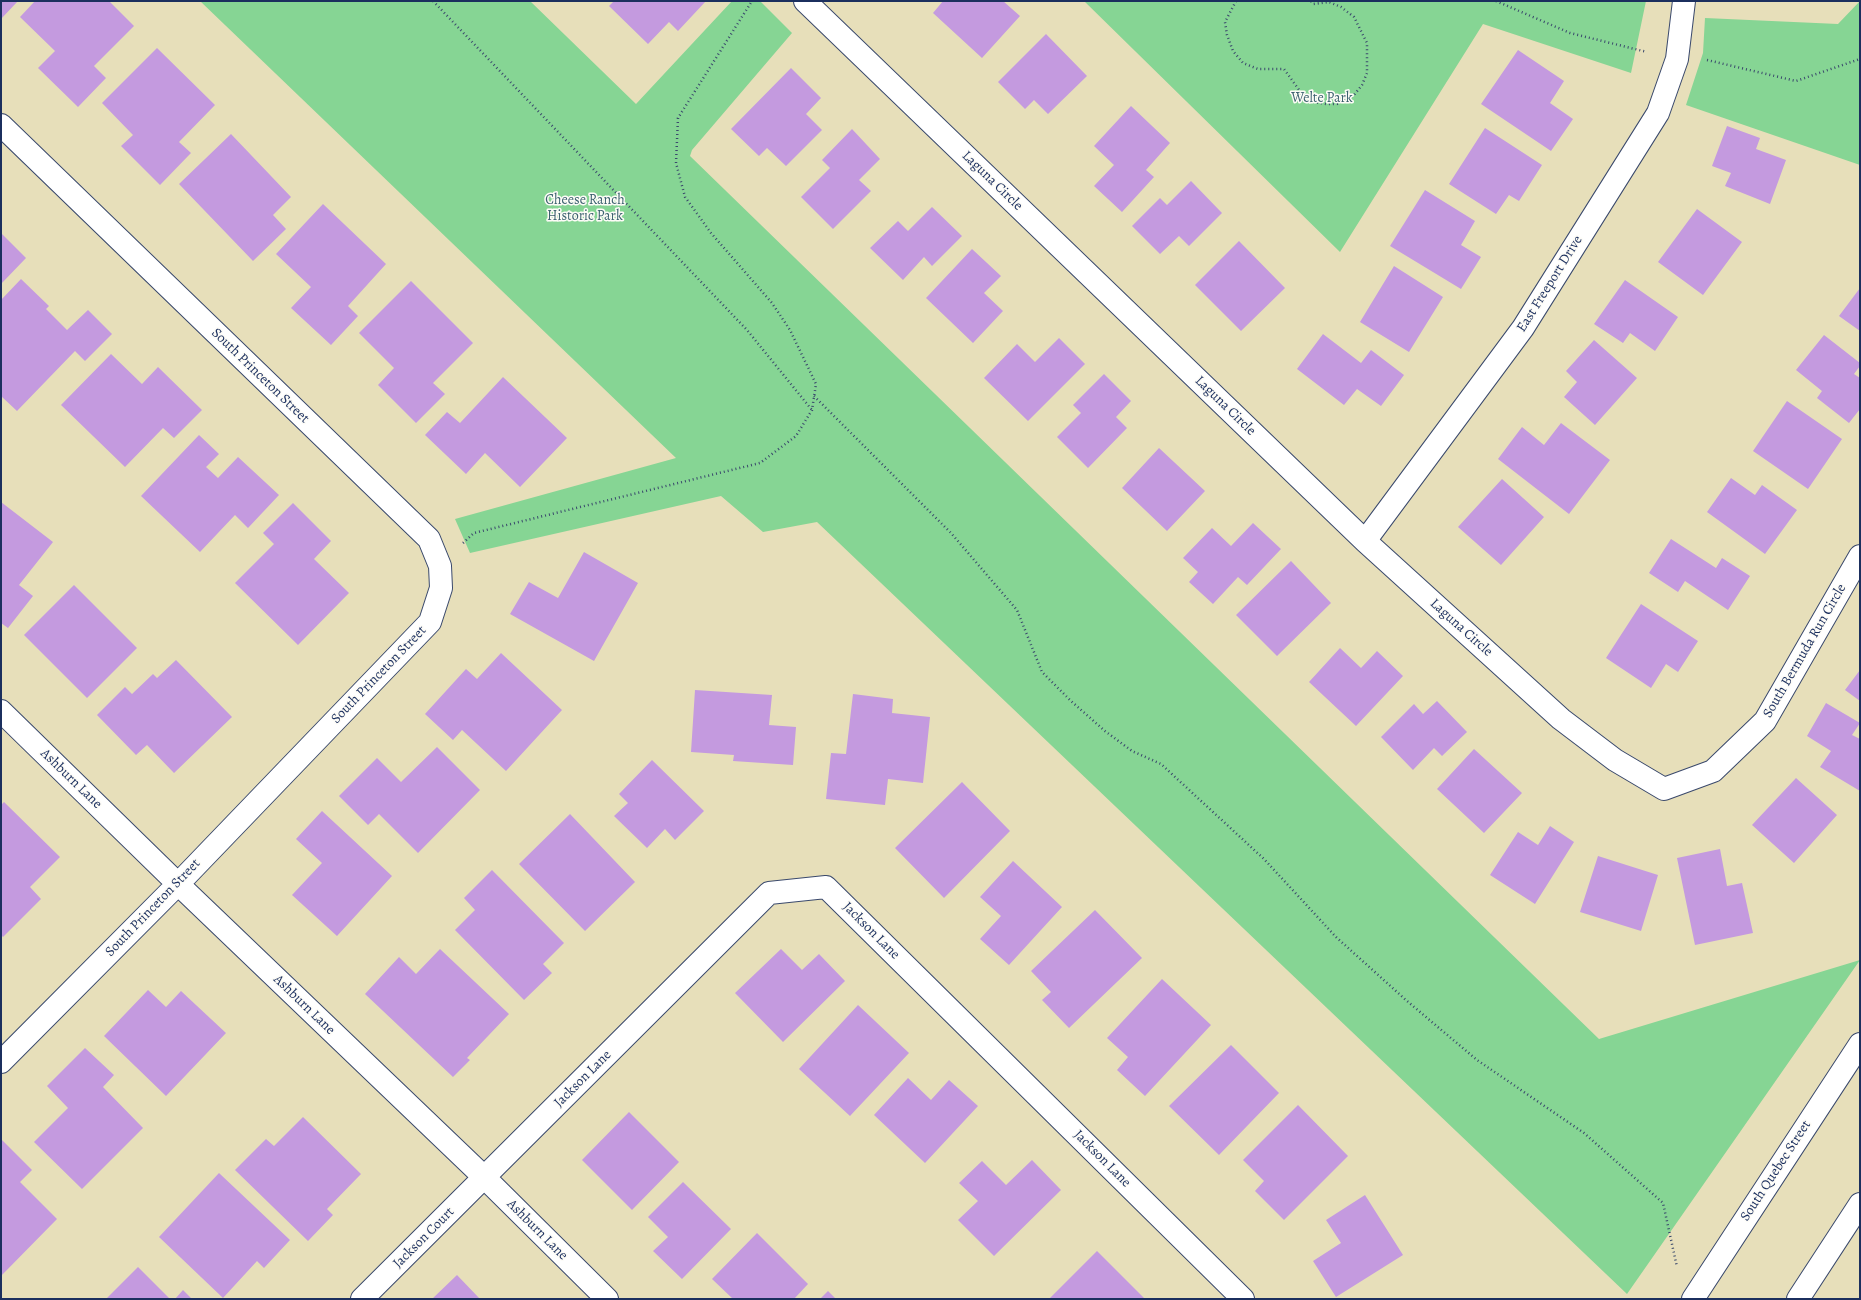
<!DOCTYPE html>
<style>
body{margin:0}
#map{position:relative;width:1861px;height:1300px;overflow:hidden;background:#e7dfba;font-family:Alegreya,serif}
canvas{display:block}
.frame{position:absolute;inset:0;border:2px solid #1b2f5e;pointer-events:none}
</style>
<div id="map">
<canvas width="1861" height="1300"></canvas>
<div class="frame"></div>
</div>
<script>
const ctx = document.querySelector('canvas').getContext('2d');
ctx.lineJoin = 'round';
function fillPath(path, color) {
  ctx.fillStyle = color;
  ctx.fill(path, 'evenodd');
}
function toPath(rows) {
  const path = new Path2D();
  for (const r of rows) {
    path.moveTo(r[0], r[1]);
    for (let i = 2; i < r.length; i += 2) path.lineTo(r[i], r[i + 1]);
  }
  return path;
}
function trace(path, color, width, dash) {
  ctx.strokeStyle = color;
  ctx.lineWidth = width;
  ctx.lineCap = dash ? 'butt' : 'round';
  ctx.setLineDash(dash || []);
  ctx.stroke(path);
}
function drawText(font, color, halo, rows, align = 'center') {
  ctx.font = font + ' Alegreya,serif';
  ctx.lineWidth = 3;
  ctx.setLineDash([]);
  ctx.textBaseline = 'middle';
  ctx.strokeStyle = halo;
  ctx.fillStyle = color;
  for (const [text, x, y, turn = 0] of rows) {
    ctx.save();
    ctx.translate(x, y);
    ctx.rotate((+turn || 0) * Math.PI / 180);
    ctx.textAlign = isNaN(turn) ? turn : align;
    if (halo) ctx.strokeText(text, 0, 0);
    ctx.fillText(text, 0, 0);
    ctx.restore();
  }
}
const green = toPath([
 [200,1,530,1,636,104,732,1,760,1,792,33,692,150,690,156,1599,1039,1860,960,1627,1294,817,522,763,532,721,496,470,553,455,519,676,458],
 [1084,1,1646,1,1631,73,1483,24,1340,252],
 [1860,1,1860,165,1686,105,1703,53,1705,18,1838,24]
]);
const building = toPath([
 [1,1,18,1,1,19],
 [35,1,109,1,134,26,94,66,106,78,78,107,38,68,55,51,20,17],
 [614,1,706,1,678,31,669,22,648,44,609,6],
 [943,1,1003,1,1020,16,982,58,933,13],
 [1046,34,1087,76,1048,114,1034,100,1025,109,998,82],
 [157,48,215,105,179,142,191,153,160,185,121,146,133,135,102,103],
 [1518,50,1564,81,1550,103,1573,119,1551,151,1481,104],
 [791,68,821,98,806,114,822,130,786,166,767,148,759,156,731,129],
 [1131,106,1170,143,1146,170,1154,177,1122,212,1094,186,1114,165,1094,146],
 [1727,126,1760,138,1756,149,1786,160,1770,204,1725,186,1731,173,1712,166],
 [1485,128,1542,165,1519,201,1509,195,1496,214,1449,184],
 [852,129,880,159,859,180,871,191,833,229,801,197,830,168,822,160],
 [231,134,291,197,273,215,286,229,253,261,179,184],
 [1191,181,1222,213,1189,246,1179,236,1160,254,1132,226,1160,198,1167,205],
 [1425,190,1475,221,1461,245,1481,257,1461,289,1390,246],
 [323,204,386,264,348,306,358,316,331,345,291,308,311,287,276,254],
 [932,207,962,236,932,266,924,257,903,280,870,248,898,221,908,231],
 [1697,209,1742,242,1703,295,1658,262],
 [1,233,26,258,1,284],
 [1239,241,1285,288,1241,331,1195,285],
 [972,249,1001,276,984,293,1003,311,973,343,926,298],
 [1394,266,1443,297,1409,352,1360,322],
 [21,279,49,306,46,309,67,330,88,310,112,334,85,361,75,351,17,411,1,396,1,300],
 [1625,280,1678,317,1655,351,1630,333,1623,343,1594,324],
 [411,281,473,343,433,383,445,394,416,423,378,385,394,368,359,333],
 [1860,288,1860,331,1839,316],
 [1323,334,1361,363,1371,350,1404,375,1381,406,1357,389,1344,405,1297,369],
 [1824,335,1860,363,1860,366,1854,374,1860,378,1860,409,1849,423,1817,398,1822,391,1796,370],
 [1059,338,1085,364,1028,421,984,378,1017,344,1035,362],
 [1594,340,1637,378,1595,425,1564,397,1577,382,1566,371],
 [111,354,142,384,158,367,202,410,174,438,163,428,125,467,61,405],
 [1104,374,1131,401,1116,417,1127,428,1088,468,1057,437,1081,413,1073,405],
 [503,377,567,438,520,487,485,453,466,474,425,435,447,412,460,423],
 [1787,401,1842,439,1808,489,1753,451],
 [1561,423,1610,460,1569,514,1498,459,1522,427,1544,445],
 [199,435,219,454,206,467,218,478,238,457,279,495,248,528,235,515,200,552,141,496],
 [1159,448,1205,491,1167,531,1122,488],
 [1731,478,1755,495,1762,485,1797,510,1765,554,1707,512],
 [1502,479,1544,517,1501,565,1458,527],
 [1,502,53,542,19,585,33,596,8,628,1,623],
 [293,503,331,541,314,559,349,593,298,645,235,583,274,544,263,533],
 [1253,523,1281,549,1247,585,1238,577,1213,604,1189,582,1198,572,1183,558,1212,528,1231,546],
 [1671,539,1716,568,1722,558,1750,576,1728,610,1685,581,1678,592,1649,573],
 [584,552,638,583,594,661,510,614,529,582,558,598],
 [1291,561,1331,603,1277,656,1236,615],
 [74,585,137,648,87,698,24,635],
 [1641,604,1698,641,1678,672,1666,664,1651,688,1606,658],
 [1340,648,1361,668,1377,651,1403,676,1356,726,1309,682],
 [501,653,562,710,506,771,462,730,453,740,425,714,466,669,477,679],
 [176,660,232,717,174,773,147,745,136,755,97,715,125,687,132,694,153,674,157,678],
 [1860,670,1860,701,1845,690],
 [695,690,772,695,769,725,796,727,793,765,733,761,734,755,691,752],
 [853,694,893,699,892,713,930,717,923,783,888,779,885,805,826,799,831,753,846,754],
 [1437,701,1467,732,1442,756,1434,748,1413,770,1381,737,1414,704,1423,714],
 [1826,703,1860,723,1852,735,1860,739,1860,791,1820,767,1831,751,1807,736],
 [437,747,480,790,418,853,379,814,368,825,339,796,377,758,401,782],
 [1474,749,1522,793,1484,833,1437,789],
 [652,760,704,811,675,840,665,829,647,848,614,816,628,803,619,794],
 [1796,778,1837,815,1794,863,1752,825],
 [962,782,1010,831,944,898,895,848],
 [4,802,60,857,30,887,41,899,3,937,1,935,1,805],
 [322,811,392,876,337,936,292,895,322,863,296,839],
 [570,814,635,882,585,931,519,864],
 [1550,826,1574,842,1535,904,1490,875,1518,832,1538,845],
 [1720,849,1727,886,1742,883,1753,933,1695,945,1677,858],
 [1598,856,1658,875,1641,931,1580,912],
 [1013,861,1062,907,1009,965,980,939,1001,916,980,897],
 [492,870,564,943,543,964,552,973,524,1000,455,930,475,910,464,898],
 [1095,910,1142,958,1069,1028,1042,1000,1051,992,1031,971],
 [440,949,509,1014,467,1058,470,1060,453,1077,365,994,399,957,416,974],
 [781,949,802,970,819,954,845,981,783,1042,735,993],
 [1162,979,1211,1025,1145,1096,1117,1070,1128,1057,1107,1038],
 [148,990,166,1007,181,991,226,1033,166,1096,104,1036],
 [858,1005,909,1053,850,1116,799,1069],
 [1231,1045,1279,1093,1219,1155,1169,1106],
 [85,1048,114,1075,103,1087,143,1128,82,1189,34,1142,68,1108,47,1086],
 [908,1078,931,1100,949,1080,978,1106,925,1163,874,1115],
 [1298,1105,1348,1156,1284,1220,1255,1191,1264,1181,1243,1160],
 [629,1112,679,1162,632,1210,582,1160],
 [303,1117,361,1174,327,1209,333,1215,308,1241,235,1170,266,1139,274,1146],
 [2,1140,32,1170,20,1182,57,1219,1,1276],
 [1032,1160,1061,1190,994,1256,958,1220,978,1201,959,1183,982,1161,1006,1185],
 [219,1173,290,1240,264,1268,257,1261,223,1298,159,1237],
 [683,1182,731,1229,682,1279,653,1251,668,1237,648,1217],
 [1365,1195,1403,1255,1336,1297,1313,1261,1341,1243,1326,1220],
 [757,1233,808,1284,794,1299,733,1299,712,1279],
 [1097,1251,1145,1299,1049,1299],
 [138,1267,170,1299,106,1299],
 [457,1275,480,1299,432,1299],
 [183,1290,192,1299,175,1299],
 [828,1291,836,1299,820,1299]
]);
const path = toPath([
 [433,1,747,330,812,410],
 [1236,1,1225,22,1227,35,1233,51,1243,63,1258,69,1284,69,1302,94,1314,102,1326,104,1337,104,1354,95,1362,85,1367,73,1367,43,1354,17,1341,7,1329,2,1313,4,1311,1],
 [1496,1,1570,33,1647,52],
 [1707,60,1796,81,1860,59],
 [814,396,951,533,1017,610,1042,672,1071,701,1105,731,1132,751,1161,764,1264,859,1336,937,1407,1001,1477,1060,1584,1133,1663,1203,1677,1267],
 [463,543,474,533,760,463,796,436,812,410,816,384,790,330,772,303,711,233,685,197,676,163,678,118,752,1]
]);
const minor = toPath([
 [805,1,1365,541,1561,719,1615,760,1664,789,1713,771,1765,721,1860,556],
 [1,125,429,539,440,566,441,588,430,622,178,884,1,1062],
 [1365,541,1523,328,1658,113,1677,59,1684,1],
 [1,711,178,884,485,1178,607,1299],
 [362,1299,769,893,826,887,1243,1299]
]);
const major = toPath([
 [1693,1299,1860,1044],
 [1798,1299,1860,1204]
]);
const parkNames = [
 ["Welte Park",1322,99],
 ["Cheese Ranch",585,201],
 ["Historic Park",585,217]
];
const streetNames = [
 ["Laguna Circle",992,181,44],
 ["East Freeport Drive",1550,284,-58],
 ["South Princeton Street",260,376,44],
 ["Laguna Circle",1225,406,44],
 ["Laguna Circle",1461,628,42],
 ["South Bermuda Run Circle",1805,651,-60],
 ["South Princeton Street",379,675,-46],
 ["Ashburn Lane",71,779,44],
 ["South Princeton Street",153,908,-46],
 ["Jackson Lane",871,931,45],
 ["Ashburn Lane",304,1005,44],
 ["Jackson Lane",583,1079,-45],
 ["Jackson Lane",1102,1159,45],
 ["South Quebec Street",1776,1171,-57],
 ["Ashburn Lane",537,1230,45],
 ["Jackson Court",424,1238,-45]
];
fillPath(green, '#86d594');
fillPath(building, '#c49adf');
trace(minor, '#3a496c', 24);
trace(major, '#3a496c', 24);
trace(path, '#3a496c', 2.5, [1, 3]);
trace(minor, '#fff', 22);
trace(major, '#fff', 22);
drawText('14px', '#3b616e', '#fdfcf7', parkNames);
drawText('14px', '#1b2f5e', '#fdfcf7', streetNames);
</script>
